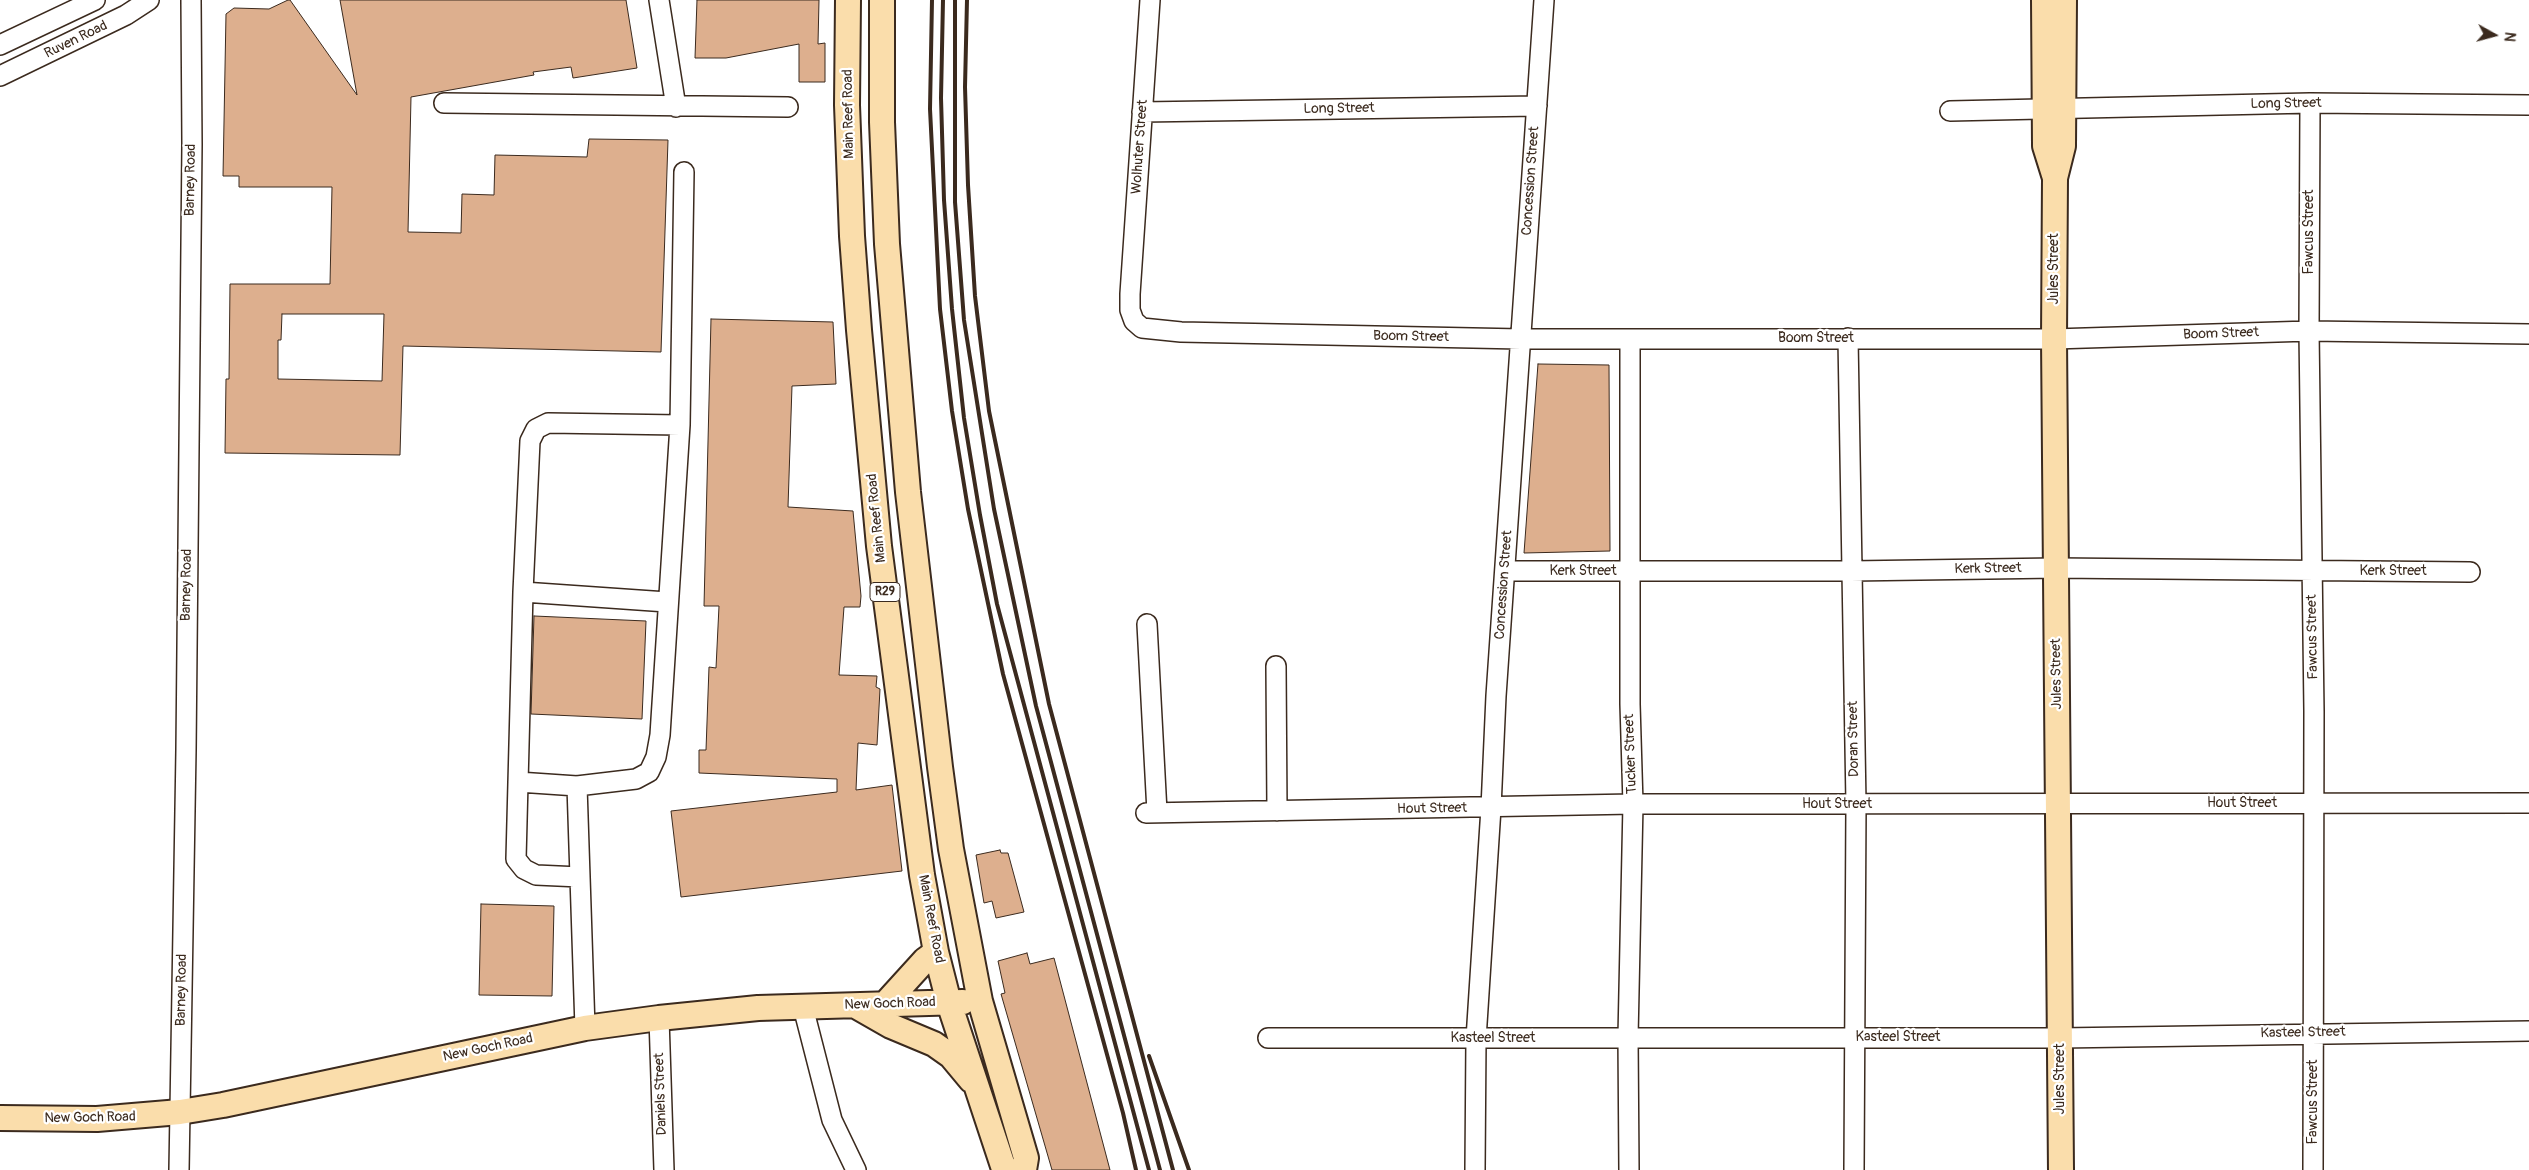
<!DOCTYPE html>
<style>
body{margin:0}
#map{position:relative;width:2529px;height:1170px;overflow:hidden;background:#fff;font-family:Pangolin,sans-serif}
canvas{display:block}
.north{position:absolute;left:2469px;top:10px;width:50px;height:50px;-webkit-text-stroke:4px #fff;paint-order:stroke;rotate:97deg;font-size:14px;font-weight:700;line-height:20px;text-align:center;color:#3b2a1e}
.north::after{content:'';display:block;margin:auto;width:18px;height:22px;background:#3b2a1e;clip-path:polygon(50% 0,100% 100%,50% 72%,0 100%)}
</style>
<div id="map">
<canvas width="2529" height="1170"></canvas>
<div class="north">N</div>
</div>
<script>
const ctx = document.querySelector('canvas').getContext('2d');
ctx.lineJoin = 'round';
function fillPath(path, color) {
  ctx.fillStyle = color;
  ctx.fill(path, 'evenodd');
}
function toPath(rows) {
  const path = new Path2D();
  for (const r of rows) {
    path.moveTo(r[0], r[1]);
    for (let i = 2; i < r.length; i += 2) path.lineTo(r[i], r[i + 1]);
  }
  return path;
}
function trace(path, color, width, dash) {
  ctx.strokeStyle = color;
  ctx.lineWidth = width;
  ctx.lineCap = dash ? 'butt' : 'round';
  ctx.setLineDash(dash || []);
  ctx.stroke(path);
}
function drawText(font, color, halo, rows, align = 'center') {
  ctx.font = font + ' Pangolin,sans-serif';
  ctx.lineWidth = 4.5;
  ctx.setLineDash([]);
  ctx.textBaseline = 'middle';
  ctx.strokeStyle = halo;
  ctx.fillStyle = color;
  for (const [text, x, y, turn = 0] of rows) {
    ctx.save();
    ctx.translate(x, y);
    ctx.rotate((+turn || 0) * Math.PI / 180);
    ctx.textAlign = isNaN(turn) ? turn : align;
    if (halo) ctx.strokeText(text, 0, 0);
    ctx.fillText(text, 0, 0);
    ctx.restore();
  }
}
const building = toPath([
 [288,0,290,0,357,95,340,0,626,0,637,68,573,78,571,67,533,72,534,75,411,97,408,232,461,233,462,194,494,195,495,155,587,157,589,139,668,140,661,352,403,346,400,455,225,453,226,379,229,379,230,284,330,284,332,187,239,187,239,176,223,176,226,14,234,8,269,9,288,0],
 [282,314,384,314,382,381,278,379,278,340,281,340,282,314],
 [697,0,819,0,818,44,825,43,825,82,799,82,799,44,726,58,695,58,697,0],
 [711,319,833,322,836,384,792,386,788,507,853,511,861,596,860,607,844,607,839,675,877,676,876,687,880,689,877,745,858,743,856,790,892,785,902,871,681,897,671,811,837,792,837,779,699,773,699,750,706,750,709,667,716,668,719,606,704,606,711,319],
 [1538,364,1609,365,1610,551,1524,553,1538,364],
 [534,616,646,621,642,719,531,714,534,616],
 [1000,850,1001,853,1008,853,1024,912,996,918,992,901,984,903,976,855,1000,850],
 [481,904,554,906,552,996,479,995,481,904],
 [1027,953,1030,964,1054,958,1110,1170,1052,1170,1001,994,1005,993,998,961,1027,953]
]);
const minor = toPath([
 [659,0,676,107],
 [1150,0,1130,294,1130,310,1134,321,1142,328,1181,332,1521,339,2054,339,2309,331,2529,334],
 [0,45,95,0],
 [0,76,126,15,149,0],
 [444,103,788,107],
 [2310,103,2309,331,2314,711,2313,1170],
 [1950,111,2310,103,2529,105],
 [1142,112,1537,106],
 [1848,338,1856,804,1854,1170],
 [1506,571,1851,571,2056,568,2470,572],
 [523,592,667,602],
 [1147,624,1157,812],
 [1276,666,1277,811],
 [518,782,577,786,636,779,649,772,656,757,660,735,680,425,684,172],
 [577,786,585,1028],
 [1146,813,1633,804,2529,803],
 [580,877,536,875,524,869,516,859,523,592,530,441,536,429,548,423,680,425],
 [803,1007,832,1120,856,1170],
 [659,1018,664,1170],
 [1268,1038,2060,1038,2529,1031],
 [179,1170,186,750,192,144,191,0],
 [1475,1170,1476,1039,1491,808,1496,696,1544,0],
 [1629,1170,1628,1037,1633,804,1630,704,1630,339]
]);
const major = toPath([
 [848,0,847,105,852,236,859,330,879,546,922,875,936,952,949,1003,1003,1166,1008,1170],
 [882,0,882,122,887,244,908,492,940,767,951,849,980,1001,1026,1158,1024,1170],
 [2044,0,2045,146,2055,178],
 [885,1004,925,960,936,952],
 [856,1006,891,1026,934,1044,951,1056,971,1080],
 [0,1118,97,1119,180,1112,223,1105,585,1028,659,1018,758,1008,963,1002],
 [2061,1170,2054,339,2055,178,2063,146,2064,0]
]);
const rail = toPath([
 [932,0,930,109,940,309,952,411,968,509,1003,674,1123,1113,1136,1170],
 [943,0,941,98,944,200,952,309,964,418,980,515,997,604,1149,1170],
 [955,0,955,202,964,320,994,509,1036,706,1160,1170],
 [967,0,965,87,968,185,975,296,989,411,1049,704,1173,1170],
 [1149,1056,1189,1170]
]);
const shields = [
 [885,592,30]
];
const shieldNames = [
 ["R29",885,592]
];
const streetNames = [
 ["Ruven Road",76,40,-26],
 ["Long Street",2286,104,-1],
 ["Long Street",1339,109,-1],
 ["Main Reef Road",849,114,-91],
 ["Wolhuter Street",1140,147,-86],
 ["Barney Road",191,180,-89],
 ["Concession Street",1531,181,-86],
 ["Fawcus Street",2309,232,-90],
 ["Jules Street",2054,269,-90],
 ["Boom Street",2221,334,-2],
 ["Boom Street",1411,337,1],
 ["Boom Street",1816,338],
 ["Main Reef Road",877,518,-96],
 ["Kerk Street",1988,569,-1],
 ["Kerk Street",1583,571],
 ["Kerk Street",2393,571],
 ["Barney Road",187,585,-89],
 ["Concession Street",1504,585,-86],
 ["Fawcus Street",2313,637,-91],
 ["Jules Street",2057,674,-91],
 ["Doran Street",1854,739,-91],
 ["Tucker Street",1631,754,-92],
 ["Hout Street",2242,803],
 ["Hout Street",1837,804],
 ["Hout Street",1432,809,-1],
 ["Main Reef Road",931,919,79],
 ["Barney Road",182,990,-89],
 ["New Goch Road",890,1004,-2],
 ["Kasteel Street",2303,1033,-1],
 ["Kasteel Street",1898,1037],
 ["Kasteel Street",1493,1038],
 ["New Goch Road",488,1048,-12],
 ["Jules Street",2060,1079,-90],
 ["Daniels Street",661,1094,-92],
 ["Fawcus Street",2313,1102,-90],
 ["New Goch Road",90,1118,-1]
];
fillPath(building, '#ddaf8e');
trace(building, '#3b2a1e', 1);
trace(minor, '#3b2a1e', 22);
trace(major, '#3b2a1e', 28);
trace(minor, '#fff', 19);
trace(major, '#faddab', 24);
trace(rail, '#3b2a1e', 4);
for (const [x, y, w] of shields) {
  const box = new Path2D();
  box.roundRect(x - w / 2, y - 9.5, w, 19, 4);
  ctx.fillStyle = '#fff';
  ctx.fill(box);
  trace(box, '#3b2a1e', 1);
}
drawText('bold 12px', '#3b2a1e', null, shieldNames);
drawText('14px', '#3b2a1e', '#fff', streetNames);
</script>
